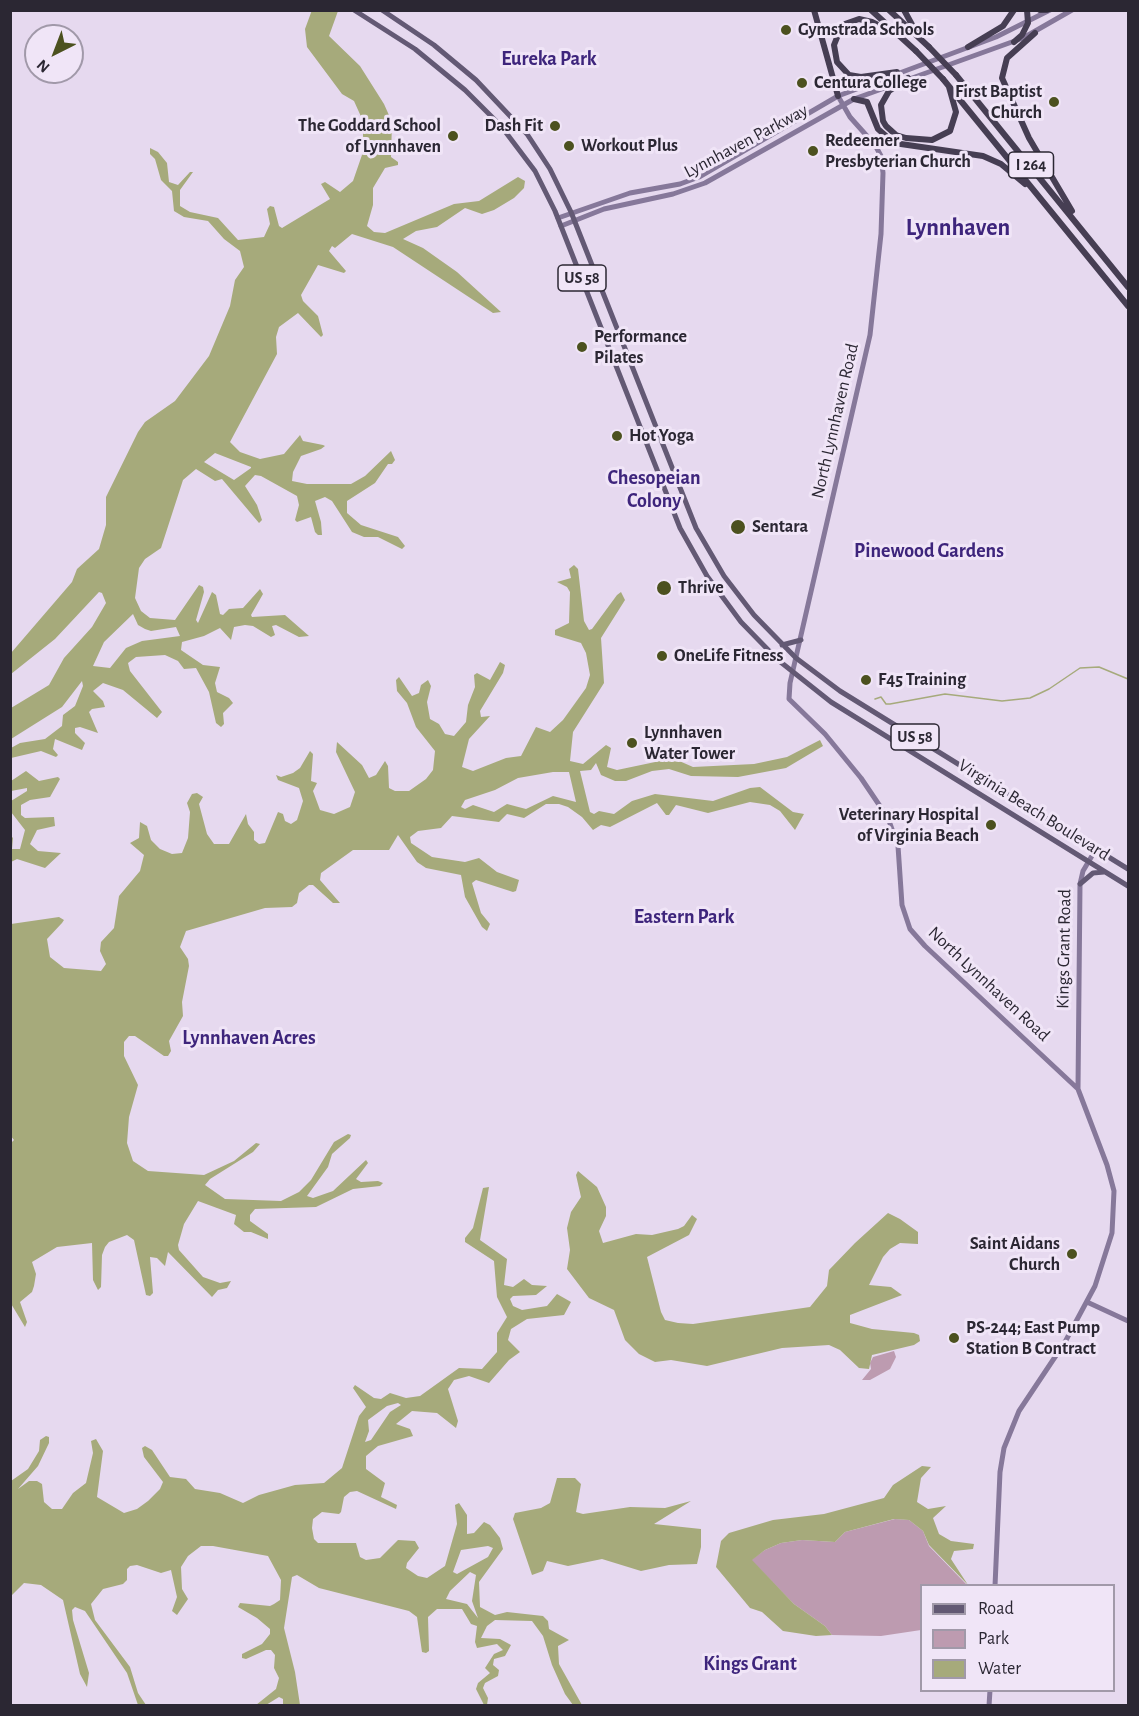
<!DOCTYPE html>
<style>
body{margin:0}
#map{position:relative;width:1139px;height:1716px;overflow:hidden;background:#e6d9ef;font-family:"Alegreya Sans",sans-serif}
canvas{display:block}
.frame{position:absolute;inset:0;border:12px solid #2b2733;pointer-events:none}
.legend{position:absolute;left:920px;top:1584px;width:195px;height:108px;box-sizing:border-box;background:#f0e5f7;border:2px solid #a199a9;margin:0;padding:8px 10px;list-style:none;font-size:18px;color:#2b2733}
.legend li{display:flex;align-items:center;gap:12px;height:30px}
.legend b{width:30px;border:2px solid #a199a9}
.north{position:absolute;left:24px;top:24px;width:60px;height:60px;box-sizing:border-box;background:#f0e5f7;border:2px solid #a199a9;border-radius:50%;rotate:222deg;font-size:16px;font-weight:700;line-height:24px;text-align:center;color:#2b2733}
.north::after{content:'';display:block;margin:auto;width:21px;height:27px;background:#4c511f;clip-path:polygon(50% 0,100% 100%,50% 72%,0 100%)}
</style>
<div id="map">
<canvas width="1139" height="1716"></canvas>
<div class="frame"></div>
<ul class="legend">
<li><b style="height:8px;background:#635974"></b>Road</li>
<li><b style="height:16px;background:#bd9bb0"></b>Park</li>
<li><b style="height:16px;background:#a6aa7b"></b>Water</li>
</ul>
<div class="north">N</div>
</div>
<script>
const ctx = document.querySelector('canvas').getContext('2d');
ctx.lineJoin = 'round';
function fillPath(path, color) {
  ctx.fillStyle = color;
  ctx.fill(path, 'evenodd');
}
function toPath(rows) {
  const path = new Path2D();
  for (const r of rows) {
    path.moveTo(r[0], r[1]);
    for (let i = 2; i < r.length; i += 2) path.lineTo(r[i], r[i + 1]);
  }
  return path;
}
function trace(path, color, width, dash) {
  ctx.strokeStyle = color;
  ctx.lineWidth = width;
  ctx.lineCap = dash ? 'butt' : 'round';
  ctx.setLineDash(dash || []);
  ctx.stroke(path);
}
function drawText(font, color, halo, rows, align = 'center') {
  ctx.font = font + ' "Alegreya Sans",sans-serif';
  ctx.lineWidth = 6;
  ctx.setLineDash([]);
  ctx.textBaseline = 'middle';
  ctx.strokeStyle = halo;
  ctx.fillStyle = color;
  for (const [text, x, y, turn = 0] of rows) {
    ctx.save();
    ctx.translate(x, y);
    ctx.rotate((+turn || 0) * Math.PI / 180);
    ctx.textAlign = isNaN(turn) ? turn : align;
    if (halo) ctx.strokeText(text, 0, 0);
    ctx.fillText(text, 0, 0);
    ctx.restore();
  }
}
const green = toPath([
 [894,1351,896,1357,890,1369,870,1380,862,1380,871,1369,870,1363,873,1357],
 [895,1519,909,1520,923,1531,929,1546,967,1585,922,1586,921,1630,881,1636,832,1635,825,1626,794,1604,751,1560,765,1550,781,1543,802,1540,835,1542,845,1532]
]);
const water = toPath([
 [312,10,338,11,329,36,360,66,384,104,392,122,391,157,398,162,398,165,385,168,373,188,373,205,367,226,374,232,385,233,454,204,479,201,518,177,525,181,524,188,514,198,494,210,482,214,465,208,437,227,416,231,403,239,423,248,457,272,501,312,493,313,393,247,352,234,335,248,332,246,329,251,346,271,344,273,318,265,301,295,303,301,318,316,323,335,321,337,298,313,279,327,276,337,277,354,230,442,240,452,260,459,284,454,300,435,303,441,323,445,325,446,321,449,301,456,293,472,292,481,307,484,351,484,365,476,391,451,395,460,392,464,388,464,375,483,347,501,347,513,361,525,398,537,405,546,402,549,378,537,364,537,352,532,332,501,325,497,315,501,321,522,322,535,318,535,315,532,311,517,297,522,295,520,299,505,297,496,261,476,255,475,245,486,257,505,262,520,259,523,222,479,215,481,196,469,183,480,161,548,145,559,139,568,135,598,141,611,150,618,175,620,199,585,203,587,204,592,196,620,198,623,212,592,216,595,220,614,223,615,229,609,243,608,260,589,263,594,251,615,252,617,285,615,309,636,299,637,276,625,272,626,275,635,271,637,253,626,245,625,234,627,231,640,220,628,204,636,182,642,181,650,203,665,220,667,215,683,217,692,229,698,233,703,223,713,224,724,221,727,216,723,209,692,196,668,184,669,178,661,165,655,136,657,128,663,130,671,162,712,157,718,123,690,103,683,93,691,103,701,105,707,92,709,89,712,98,733,80,727,75,728,75,733,85,743,82,750,55,739,53,749,58,755,56,757,41,751,11,758,11,748,20,743,45,739,62,726,63,715,75,706,83,686,82,681,62,707,11,739,11,708,49,685,64,658,92,627,106,603,102,593,99,592,55,639,11,674,11,653,72,582,77,569,99,549,106,525,106,497,138,432,145,422,175,401,209,356,230,306,235,280,244,267,240,251,224,239,208,221,184,217,174,211,172,191,161,180,155,159,150,154,150,148,158,152,167,163,169,182,178,185,190,172,193,172,180,190,180,206,190,212,218,218,238,240,264,237,270,224,267,209,270,206,274,207,279,226,282,228,330,199,321,184,325,182,340,192,353,181,363,152,363,121,354,101,342,94,307,47,305,29],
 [215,453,251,467,251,468,234,480,204,462],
 [133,614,138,625,145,629,151,631,176,627,180,636,142,641,126,648,110,668,93,666,104,642],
 [574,565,578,569,584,621,589,630,592,629,617,595,621,592,625,600,601,638,604,683,573,732,570,761,583,764,606,745,611,748,607,767,617,770,660,761,677,760,693,767,754,764,787,757,820,740,823,746,786,768,738,777,691,776,669,769,652,771,626,781,615,781,601,775,596,763,591,770,580,771,590,812,594,814,599,811,614,814,632,801,655,794,713,801,750,788,760,787,793,812,804,814,795,830,780,811,770,805,750,802,708,813,676,805,669,815,666,815,657,803,610,827,601,825,593,830,582,817,568,807,559,804,546,804,524,818,507,814,499,822,452,816,441,828,418,831,410,837,411,843,432,857,465,862,479,858,497,872,519,880,516,891,513,892,476,880,472,883,481,913,490,924,487,931,482,927,465,897,461,875,426,868,417,862,398,835,389,850,353,850,321,873,320,880,340,903,333,903,313,885,309,885,299,893,297,903,292,907,265,908,186,931,180,947,188,959,189,966,182,1002,183,1016,169,1041,171,1051,168,1056,164,1056,135,1036,129,1036,124,1042,124,1056,138,1085,129,1117,127,1143,133,1161,148,1171,204,1175,234,1161,256,1143,260,1144,253,1152,210,1179,205,1185,225,1199,281,1201,299,1192,311,1180,334,1142,348,1134,351,1135,350,1138,332,1154,328,1167,307,1196,313,1198,333,1191,366,1160,368,1163,356,1179,361,1182,378,1181,383,1183,380,1186,353,1189,316,1207,255,1209,250,1215,250,1221,268,1234,268,1239,251,1232,244,1232,234,1224,236,1215,198,1201,184,1224,178,1245,179,1250,203,1277,220,1283,231,1281,227,1288,218,1290,212,1297,168,1252,165,1266,157,1258,150,1257,153,1293,150,1296,146,1295,134,1240,127,1235,109,1242,105,1247,102,1255,101,1287,98,1290,93,1280,92,1243,57,1247,32,1262,36,1274,34,1286,32,1292,20,1302,27,1322,25,1327,10,1302,10,1144,14,1140,10,1135,11,924,59,917,64,920,62,923,47,939,50,957,64,968,101,971,106,964,100,951,101,942,114,928,119,896,140,871,144,855,130,843,139,838,140,822,147,826,151,840,160,849,172,854,182,853,188,838,190,812,187,803,192,794,197,793,203,797,199,804,207,834,214,844,229,844,246,814,248,824,254,832,254,840,259,844,265,843,278,812,283,814,285,821,291,824,297,820,303,801,299,788,278,780,276,775,281,777,293,773,300,768,310,751,313,754,311,781,317,783,313,791,320,810,334,814,350,807,355,792,336,752,337,742,362,765,369,778,376,775,385,761,388,766,389,788,395,791,409,791,426,779,433,770,435,751,416,727,407,703,397,691,396,680,399,677,412,696,419,693,421,685,428,680,431,686,427,702,430,719,439,724,445,734,454,736,466,722,468,705,475,687,474,675,477,673,490,680,500,662,505,665,503,673,480,711,481,717,490,716,469,739,462,767,473,771,506,758,521,756,536,727,550,732,563,720,586,688,590,675,586,653,581,643,555,635,555,630,569,623,570,592,567,587,557,582,571,578,569,569],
 [553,772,569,772,576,802,553,796,526,809,507,804,494,812,473,805,465,809,461,807,465,800,495,790,518,778],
 [26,771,39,781,58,777,60,779,50,797,30,800,21,805,21,815,25,818,54,817,55,826,37,830,30,844,38,851,61,853,45,868,17,859,11,862,11,836,13,838,12,849,20,849,25,830,11,812,11,801,27,791,27,788,11,791,11,781],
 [578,1171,597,1187,606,1207,606,1216,599,1231,603,1243,636,1234,652,1235,678,1229,684,1226,692,1215,697,1219,689,1235,647,1257,661,1312,665,1320,678,1323,693,1324,810,1307,827,1286,829,1270,855,1243,888,1213,900,1219,918,1232,918,1244,900,1243,890,1249,883,1257,869,1285,891,1287,902,1295,850,1315,850,1323,872,1329,914,1333,919,1335,920,1341,914,1345,872,1355,869,1369,859,1368,840,1350,829,1345,782,1348,707,1366,671,1360,655,1362,639,1354,625,1340,614,1310,589,1298,567,1269,570,1250,567,1228,571,1212,581,1197,576,1175],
 [489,1187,480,1240,507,1259,504,1285,513,1287,524,1279,532,1285,547,1286,536,1295,513,1296,510,1299,513,1306,522,1310,547,1306,557,1294,571,1302,564,1315,527,1319,511,1329,508,1340,520,1352,509,1360,489,1383,469,1376,454,1380,448,1389,458,1421,456,1428,437,1413,412,1411,396,1424,410,1429,413,1436,378,1446,366,1456,366,1469,385,1483,381,1497,397,1505,396,1509,357,1491,350,1492,344,1497,341,1512,339,1514,322,1512,313,1519,312,1528,314,1539,318,1543,356,1543,360,1557,366,1560,380,1558,398,1540,415,1541,419,1548,407,1563,406,1568,418,1576,427,1578,445,1566,457,1524,455,1505,459,1503,467,1515,467,1534,474,1533,484,1522,490,1525,500,1538,503,1549,479,1582,480,1607,495,1615,507,1612,543,1616,548,1621,549,1629,569,1640,558,1646,559,1664,582,1705,573,1705,565,1694,552,1665,543,1636,532,1621,495,1620,487,1626,481,1638,500,1639,511,1645,505,1656,494,1659,493,1665,499,1670,498,1676,485,1683,483,1688,488,1698,487,1705,484,1705,476,1689,478,1683,490,1673,485,1668,494,1654,503,1650,497,1644,477,1648,475,1642,477,1626,471,1624,462,1609,437,1609,428,1617,429,1651,426,1653,422,1652,417,1617,409,1611,319,1588,297,1575,292,1577,284,1628,295,1672,300,1705,283,1705,283,1699,279,1697,266,1705,256,1705,276,1689,279,1678,274,1668,275,1655,271,1650,266,1650,246,1659,242,1658,242,1654,262,1644,270,1634,270,1629,257,1618,238,1607,240,1603,270,1606,274,1604,280,1600,281,1580,268,1556,213,1546,201,1546,188,1556,181,1567,182,1589,188,1599,177,1615,172,1611,177,1597,171,1570,161,1573,137,1565,130,1566,127,1569,127,1580,123,1584,103,1589,91,1604,95,1620,130,1667,138,1693,146,1705,138,1705,127,1673,85,1611,75,1607,72,1610,73,1620,89,1673,87,1687,80,1674,63,1600,41,1585,24,1583,12,1595,11,1607,11,1481,28,1469,39,1451,40,1440,46,1436,49,1437,49,1443,38,1466,18,1489,29,1481,37,1481,42,1484,44,1502,52,1509,62,1509,73,1493,86,1483,93,1453,91,1441,96,1439,103,1451,97,1497,124,1513,137,1509,148,1501,160,1489,163,1482,144,1457,142,1448,145,1446,152,1450,170,1477,186,1479,195,1489,220,1493,243,1503,259,1495,295,1485,324,1483,342,1468,359,1416,366,1407,353,1388,355,1385,374,1398,381,1399,390,1393,406,1398,420,1396,459,1368,482,1369,497,1352,497,1333,507,1317,497,1297,494,1261,465,1242,465,1238,473,1228,483,1188],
 [398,1403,401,1405,390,1412,371,1440,365,1442,369,1431,368,1420,387,1406],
 [488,1546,493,1548,488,1557,457,1574,453,1572,461,1550],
 [470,1572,476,1575,472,1601,478,1618,467,1604,446,1599,450,1591],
 [922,1466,931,1467,921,1478,917,1502,928,1509,946,1506,933,1518,939,1534,951,1541,974,1544,973,1549,954,1551,951,1559,968,1585,929,1545,923,1531,909,1520,894,1519,845,1532,835,1542,802,1540,781,1543,765,1550,752,1560,794,1604,825,1626,832,1635,816,1636,783,1631,762,1612,750,1608,716,1567,721,1541,729,1533,773,1520,824,1514,884,1498,893,1485],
 [557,1478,575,1478,581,1484,576,1512,583,1514,630,1507,665,1508,691,1501,654,1524,701,1529,701,1547,697,1564,669,1565,641,1571,602,1559,568,1566,547,1561,543,1571,532,1575,513,1519,515,1513,541,1508,550,1503]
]);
const stream = toPath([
 [875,699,881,697,886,704,890,704,945,694,1002,701,1030,698,1049,689,1080,668,1099,667,1128,679]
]);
const secondary = toPath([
 [838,96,850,117,875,145,881,156,883,173,881,234,870,335,790,683,789,699,825,734,861,778,888,818,898,846,902,905,910,929,925,946,1078,1089,1107,1165,1114,1191,1112,1233,1095,1286,1065,1342,1019,1411,1004,1448,1000,1472,995,1586],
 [558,218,630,193,680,184,699,177,838,96,996,37,1050,10],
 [561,226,604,209,673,194,705,183,854,99,1023,38,1072,10],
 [1078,1088,1080,884,1083,871,1096,849],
 [1087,1302,1128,1321],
 [989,1706,990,1690]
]);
const primary = toPath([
 [354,10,415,49,465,90,501,126,535,171,555,211,680,528,707,576,741,622,778,660,831,702,1128,886],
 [382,10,434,45,476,80,527,134,550,169,571,212,696,528,724,576,754,615,796,658,840,691,1128,869],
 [782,645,801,640],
 [1080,884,1093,873,1104,872]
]);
const highway = toPath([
 [814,10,838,96],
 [871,10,916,51],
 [889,10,929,47],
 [904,10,916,32],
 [1040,10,1047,10],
 [1035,33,1007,58,1002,78,1029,138,1072,211],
 [1014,42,1022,35,1028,23,1027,10],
 [968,47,1003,26,1014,10],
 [897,72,861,77,849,75,837,62,834,45,842,25,859,19,872,22,900,36],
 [956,75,1128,287],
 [908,78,889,91,881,105,883,121,886,126,896,135,906,138,932,140,950,131,956,112,949,87],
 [943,79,1128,306],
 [854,99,867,102,878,129,894,143,983,156,1001,164,1025,184]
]);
const highwayBridge = toPath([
 [929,47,956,75],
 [916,51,943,79]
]);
const markers = [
 [786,30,6,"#4c511f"],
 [802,83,6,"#4c511f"],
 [1054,102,6,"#4c511f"],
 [555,126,6,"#4c511f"],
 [453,136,6,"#4c511f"],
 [569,146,6,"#4c511f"],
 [813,151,6,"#4c511f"],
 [582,347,6,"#4c511f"],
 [617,436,6,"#4c511f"],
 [738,527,8,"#4c511f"],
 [664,588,8,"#4c511f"],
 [662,656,6,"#4c511f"],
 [866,680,6,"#4c511f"],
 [632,743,6,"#4c511f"],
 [991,825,6,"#4c511f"],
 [1072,1254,6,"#4c511f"],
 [954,1338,6,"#4c511f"]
];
const shields = [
 [1031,165,45],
 [582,278,48],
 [915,737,48]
];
const shieldNames = [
 ["I 264",1031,165],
 ["US 58",582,278],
 ["US 58",915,737]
];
const poiNames = [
 ["Gymstrada Schools",798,30],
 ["Centura College",814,83],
 ["First Baptist",1042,92,"right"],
 ["Church",1042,113,"right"],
 ["The Goddard School",441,126,"right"],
 ["of Lynnhaven",441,147,"right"],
 ["Dash Fit",543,126,"right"],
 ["Redeemer",825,141],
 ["Presbyterian Church",825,162],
 ["Workout Plus",581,146],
 ["Performance",594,337],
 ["Pilates",594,358],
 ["Hot Yoga",629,436],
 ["Sentara",752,527],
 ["Thrive",678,588],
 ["OneLife Fitness",674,656],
 ["F45 Training",878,680],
 ["Lynnhaven",644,733],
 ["Water Tower",644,754],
 ["Veterinary Hospital",979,815,"right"],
 ["of Virginia Beach",979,836,"right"],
 ["Saint Aidans",1060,1244,"right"],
 ["Church",1060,1265,"right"],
 ["PS-244; East Pump",966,1328],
 ["Station B Contract",966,1349]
];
const streetNames = [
 ["Lynnhaven Parkway",746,141,-28],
 ["North Lynnhaven Road",835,421,-77],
 ["Virginia Beach Boulevard",1034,810,32],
 ["Kings Grant Road",1064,949,-89],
 ["North Lynnhaven Road",989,984,43]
];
const neighbourhoodNames = [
 ["Eureka Park",549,59],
 ["Chesopeian",654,478],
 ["Colony",654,501],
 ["Pinewood Gardens",929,551],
 ["Eastern Park",684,917],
 ["Lynnhaven Acres",249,1038],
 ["Kings Grant",750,1664]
];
const districtNames = [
 ["Lynnhaven",958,228]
];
fillPath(green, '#bd9bb0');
fillPath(water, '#a6aa7b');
trace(stream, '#a6aa7b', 1.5);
trace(secondary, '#86789a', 5);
trace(primary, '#635974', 5);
trace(highway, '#463e53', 6);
trace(highwayBridge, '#463e53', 6);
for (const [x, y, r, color] of markers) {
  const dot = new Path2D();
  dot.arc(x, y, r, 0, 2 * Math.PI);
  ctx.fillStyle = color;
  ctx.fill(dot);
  trace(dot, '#f0e5f7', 2);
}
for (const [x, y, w] of shields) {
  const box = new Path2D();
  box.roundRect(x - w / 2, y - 13, w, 26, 4.5);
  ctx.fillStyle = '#f0e5f7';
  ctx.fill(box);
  trace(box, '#2b2733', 1.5);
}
drawText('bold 16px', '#2b2733', null, shieldNames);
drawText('bold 18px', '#2b2733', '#f0e5f7', poiNames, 'left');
drawText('18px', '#2b2733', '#f0e5f7', streetNames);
drawText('bold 20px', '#3e257c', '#f0e5f7', neighbourhoodNames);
drawText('bold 24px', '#3e257c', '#f0e5f7', districtNames);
</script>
